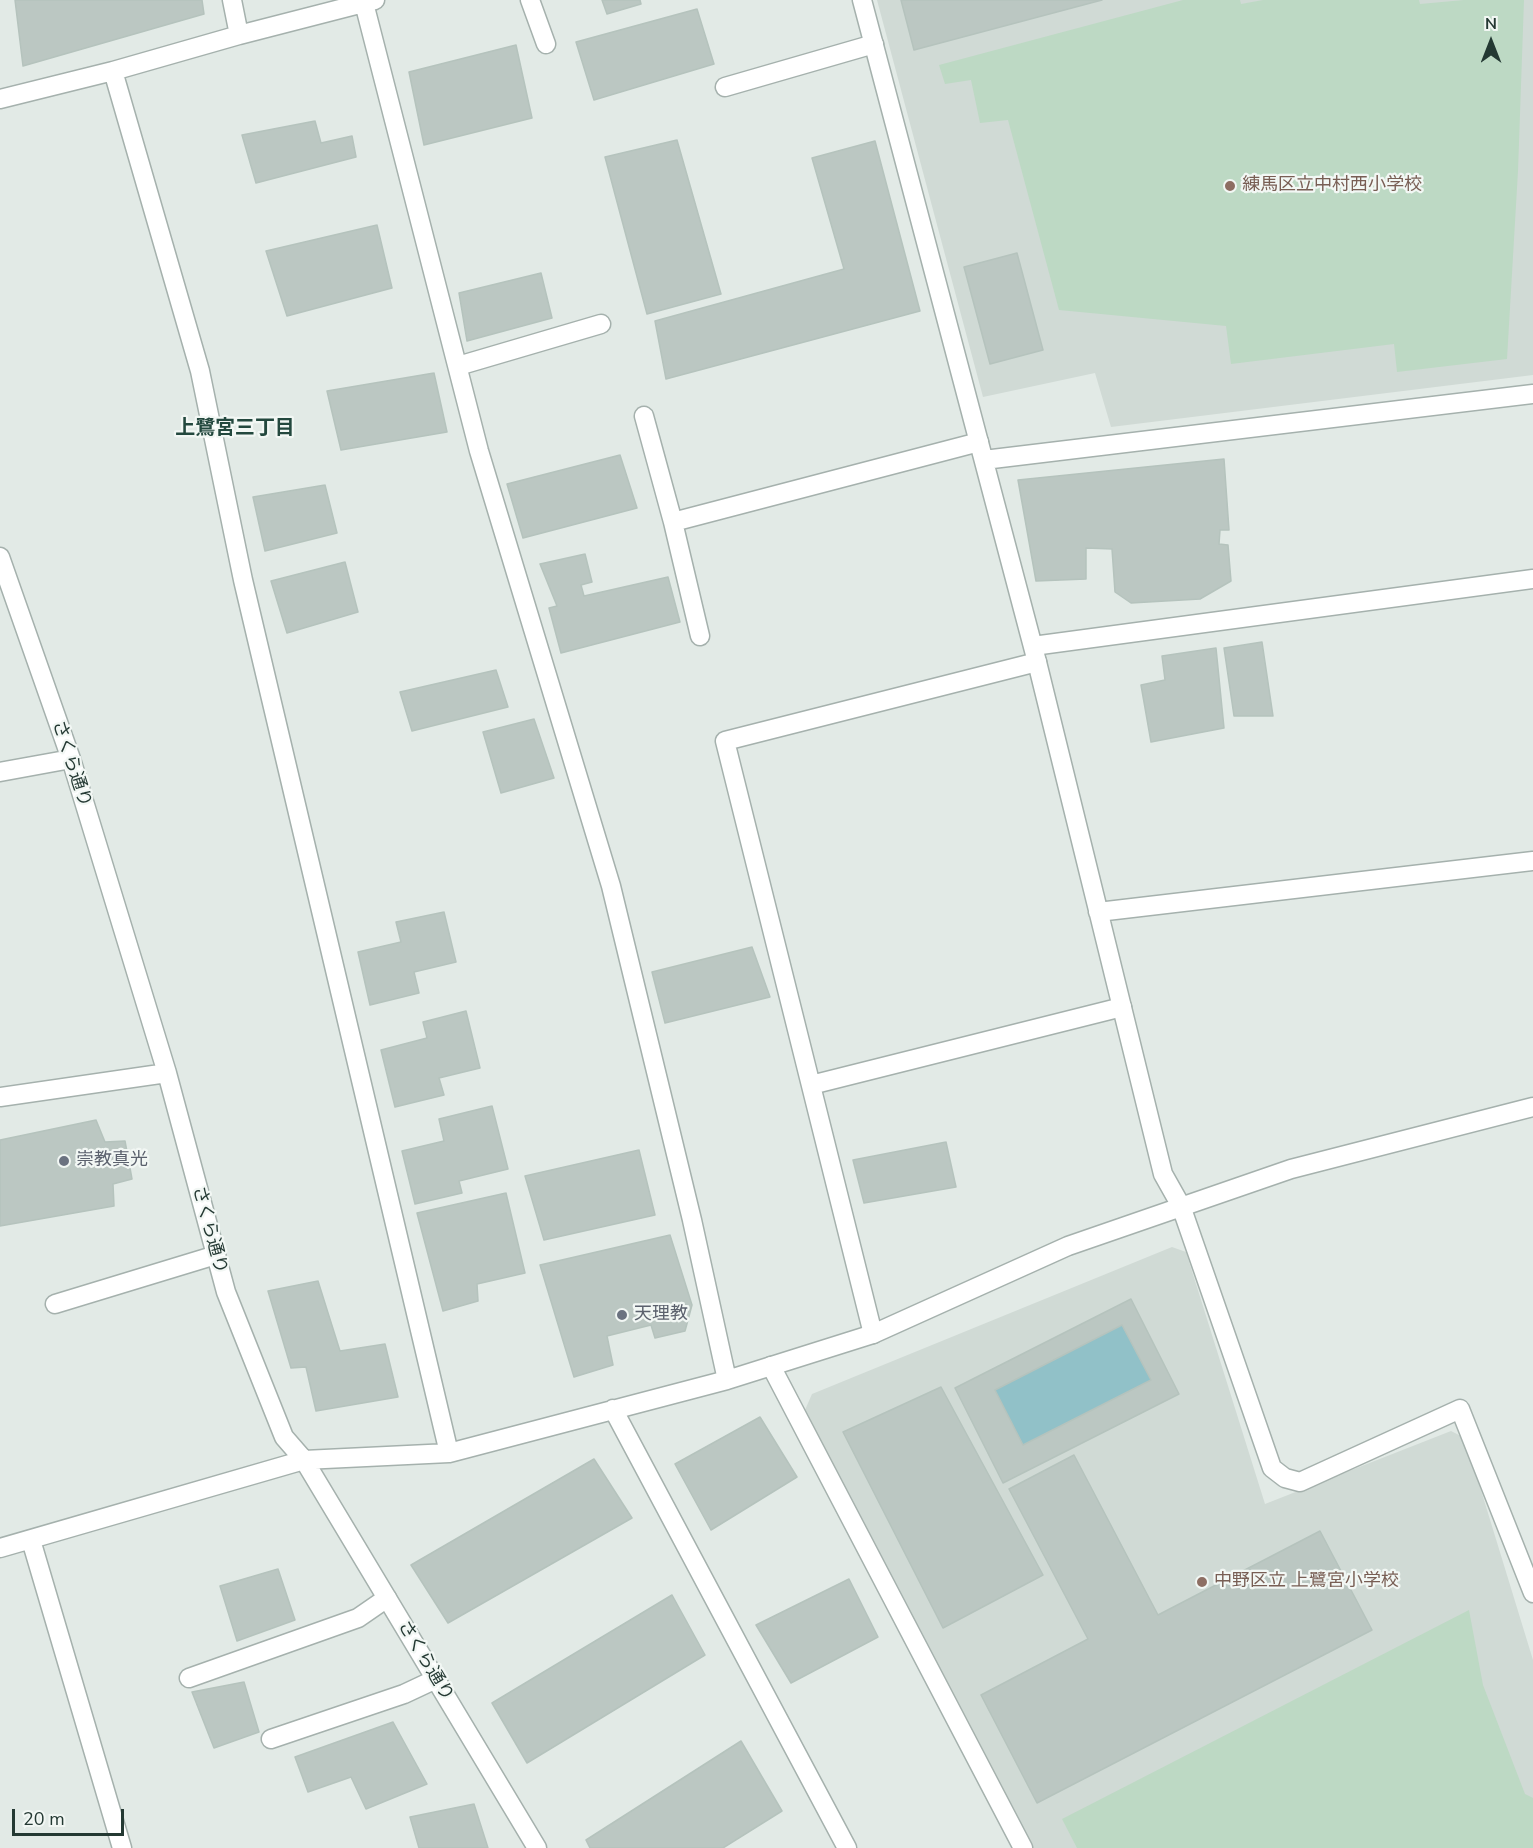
<!DOCTYPE html>
<meta charset="utf-8">
<style>
body{margin:0}
#map{position:relative;width:1533px;height:1848px;overflow:hidden;background:#e2eae6;font-family:"Nunito Sans",sans-serif}
canvas{display:block}
.north{position:absolute;left:1461px;top:12px;width:60px;height:60px;-webkit-text-stroke:4px #f2f7f4;paint-order:stroke;rotate:0deg;font-size:16px;font-weight:700;line-height:24px;text-align:center;color:#243933}
.north::after{content:'';display:block;margin:auto;width:21px;height:27px;background:#243933;clip-path:polygon(50% 0,100% 100%,50% 72%,0 100%)}
.scale{position:absolute;left:12px;top:1809px;width:112px;height:27px;box-sizing:border-box;border:3px solid #243933;border-top:0;padding-left:8px;font-size:18px;line-height:21px;white-space:nowrap;color:#243933;-webkit-text-stroke:4px #f2f7f4;paint-order:stroke}
</style>
<div id="map">
<canvas width="1533" height="1848"></canvas>
<div class="north">N</div>
<div class="scale">20 m</div>
</div>
<script>
const ctx = document.querySelector('canvas').getContext('2d');
ctx.lineJoin = 'round';
function fillPath(path, color) {
  ctx.fillStyle = color;
  ctx.fill(path, 'evenodd');
}
function toPath(rows) {
  const path = new Path2D();
  for (const r of rows) {
    path.moveTo(r[0], r[1]);
    for (let i = 2; i < r.length; i += 2) path.lineTo(r[i], r[i + 1]);
  }
  return path;
}
function trace(path, color, width, dash) {
  ctx.strokeStyle = color;
  ctx.lineWidth = width;
  ctx.lineCap = dash ? 'butt' : 'round';
  ctx.setLineDash(dash || []);
  ctx.stroke(path);
}
function drawText(font, color, halo, rows, align = 'center') {
  ctx.font = font + ' "Nunito Sans","Noto Sans JP",sans-serif';
  ctx.lineWidth = 4.5;
  ctx.setLineDash([]);
  ctx.textBaseline = 'middle';
  ctx.strokeStyle = halo;
  ctx.fillStyle = color;
  for (const [text, x, y, turn = 0] of rows) {
    ctx.save();
    ctx.translate(x, y);
    ctx.rotate((+turn || 0) * Math.PI / 180);
    ctx.textAlign = isNaN(turn) ? turn : align;
    if (halo) ctx.strokeText(text, 0, 0);
    ctx.fillText(text, 0, 0);
    ctx.restore();
  }
}
const built = toPath([
 [877,0,1533,0,1533,375,1111,427,1095,373,983,397],
 [1172,1247,1186,1252,1265,1504,1451,1431,1465,1438,1533,1660,1533,1848,1033,1848,805,1410,812,1394]
]);
const green = toPath([
 [1183,0,1240,0,1241,4,1263,0,1419,0,1420,4,1464,0,1524,0,1518,171,1507,359,1397,372,1394,344,1231,364,1226,326,1059,310,1008,120,980,123,971,80,945,84,939,65],
 [1469,1610,1483,1685,1525,1794,1533,1798,1533,1848,1077,1848,1062,1819]
]);
const water = toPath([
 [1122,1325,1151,1380,1023,1445,995,1390]
]);
const building = toPath([
 [15,0,202,0,204,14,23,66,15,0],
 [602,0,640,0,641,4,607,14,602,0],
 [901,0,1102,0,914,50,901,0],
 [697,9,714,64,594,100,576,42,697,9],
 [516,45,532,118,424,145,409,72,516,45],
 [315,121,321,143,352,136,356,157,256,183,242,135,315,121],
 [677,140,721,294,647,314,605,157,677,140],
 [875,141,920,311,666,379,655,321,844,269,812,158,875,141],
 [377,225,392,288,287,316,266,251,377,225],
 [1017,253,1043,350,990,364,964,267,1017,253],
 [541,273,552,318,467,341,459,293,541,273],
 [434,373,447,432,341,450,327,391,434,373],
 [620,455,637,508,523,538,507,484,620,455],
 [1224,459,1229,530,1220,530,1219,544,1228,545,1231,581,1200,599,1131,603,1115,592,1112,549,1086,548,1086,579,1036,581,1018,480,1224,459],
 [325,485,337,533,265,551,253,497,325,485],
 [585,554,592,582,581,585,584,596,668,577,680,622,561,653,549,608,557,606,540,564,585,554],
 [345,562,358,612,287,633,271,581,345,562],
 [1262,642,1273,716,1234,716,1224,648,1262,642],
 [1216,648,1224,728,1151,742,1141,685,1165,680,1162,656,1216,648],
 [496,670,508,707,412,731,400,692,496,670],
 [534,719,554,778,501,793,483,732,534,719],
 [444,912,456,962,414,972,419,993,370,1005,358,952,401,942,396,922,444,912],
 [752,947,770,997,665,1023,652,972,752,947],
 [466,1011,480,1068,439,1078,444,1095,395,1107,381,1050,427,1038,423,1022,466,1011],
 [492,1106,508,1169,459,1181,462,1193,415,1204,402,1151,444,1141,439,1119,492,1106],
 [96,1120,105,1142,125,1141,132,1179,113,1184,114,1206,0,1226,0,1140,96,1120],
 [946,1142,956,1187,864,1203,853,1160,946,1142],
 [639,1150,655,1215,544,1240,525,1176,639,1150],
 [506,1193,525,1273,477,1284,478,1301,443,1311,417,1213,506,1193],
 [670,1235,692,1305,685,1331,655,1338,651,1325,607,1336,613,1365,574,1377,540,1265,670,1235],
 [318,1281,340,1351,385,1344,398,1397,316,1411,306,1367,291,1368,268,1291,318,1281],
 [1131,1299,1179,1394,1003,1483,955,1388,1131,1299],
 [1122,1325,1151,1380,1023,1445,995,1390,1122,1325],
 [941,1387,1043,1575,943,1628,843,1432,941,1387],
 [760,1417,797,1477,711,1530,675,1464,760,1417],
 [1074,1455,1158,1615,1320,1531,1372,1630,1037,1803,981,1695,1088,1639,1009,1489,1074,1455],
 [594,1459,632,1518,448,1623,411,1565,594,1459],
 [278,1569,295,1620,237,1641,220,1586,278,1569],
 [849,1579,878,1637,791,1683,756,1625,849,1579],
 [672,1595,705,1655,527,1763,492,1703,672,1595],
 [244,1682,259,1732,214,1748,192,1692,244,1682],
 [393,1722,427,1784,366,1809,351,1777,308,1792,295,1757,393,1722],
 [741,1741,782,1811,723,1848,590,1848,586,1840,741,1741],
 [474,1804,488,1848,419,1848,410,1817,474,1804]
]);
const service = toPath([
 [530,0,546,44],
 [725,87,874,44],
 [458,366,601,324],
 [644,416,673,522,700,636],
 [673,522,979,442],
 [811,1085,1122,1007],
 [55,1304,216,1255],
 [873,1334,725,741,1037,662],
 [771,1366,1023,1848],
 [189,1678,358,1618,387,1598],
 [271,1739,404,1694,436,1679]
]);
const minor = toPath([
 [232,0,239,35],
 [862,0,1037,662,1163,1174,1181,1206,1272,1468,1285,1478,1300,1482,1460,1409,1533,1593],
 [364,3,479,451,611,886,692,1220,727,1380],
 [113,71,200,371,243,580,449,1453],
 [0,99,113,71,239,35,375,0],
 [984,460,1533,394],
 [0,557,71,759,167,1073,226,1292,284,1437,304,1460,537,1848],
 [1033,646,1533,579],
 [0,772,71,759],
 [1098,912,1533,861],
 [0,1097,167,1073],
 [613,1409,847,1848],
 [31,1540,122,1848],
 [0,1548,304,1460,449,1453,727,1380,873,1334,1068,1246,1291,1169,1533,1107]
]);
const markers = [
 [1230,186,6,"#8d6e63"],
 [64,1161,6,"#6b7280"],
 [622,1315,6,"#6b7280"],
 [1202,1582,6,"#8d6e63"]
];
const educationNames = [
 ["練馬区立中村西小学校",1242,186],
 ["中野区立 上鷺宮小学校",1214,1582]
];
const streetNames = [
 ["さくら通り",71,764,72],
 ["さくら通り",209,1230,75],
 ["さくら通り",425,1661,59]
];
const worshipNames = [
 ["崇教真光",76,1161],
 ["天理教",634,1315]
];
const neighbourhoodNames = [
 ["上鷺宮三丁目",235,429]
];
fillPath(built, '#d0dad5');
fillPath(green, '#bdd9c4');
fillPath(water, '#91c1c8');
fillPath(building, '#bbc7c2');
trace(building, '#b5c3bd', 1.5);
trace(service, '#a5b1ad', 21);
trace(minor, '#a5b1ad', 21);
trace(service, '#fff', 18);
trace(minor, '#fff', 18);
for (const [x, y, r, color] of markers) {
  const dot = new Path2D();
  dot.arc(x, y, r, 0, 2 * Math.PI);
  ctx.fillStyle = color;
  ctx.fill(dot);
  trace(dot, '#f2f7f4', 2);
}
drawText('18px', '#785e54', '#f2f7f4', educationNames, 'left');
drawText('18px', '#243933', '#f2f7f4', streetNames);
drawText('18px', '#5b616d', '#f2f7f4', worshipNames, 'left');
drawText('bold 20px', '#23483e', '#f2f7f4', neighbourhoodNames);
</script>
